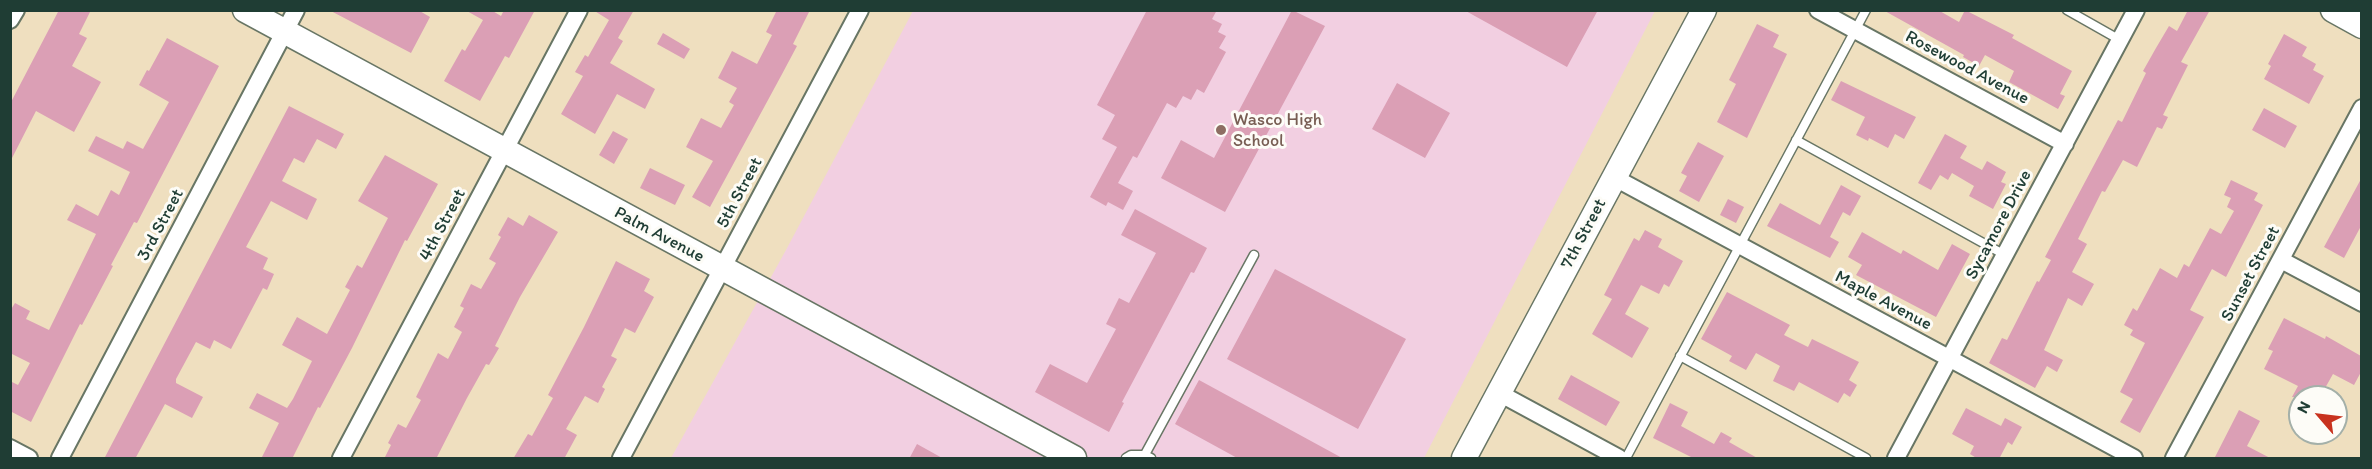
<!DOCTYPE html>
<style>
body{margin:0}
#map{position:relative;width:2372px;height:469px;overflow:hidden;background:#efdfbf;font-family:Itim,sans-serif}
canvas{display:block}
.frame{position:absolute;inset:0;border:12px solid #1f3d34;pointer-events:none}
.north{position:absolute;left:2288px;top:385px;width:60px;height:60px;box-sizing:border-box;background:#fdfcf7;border:2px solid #a4b0a9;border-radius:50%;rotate:298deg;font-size:16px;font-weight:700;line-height:24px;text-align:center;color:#1f3d34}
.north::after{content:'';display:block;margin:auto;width:21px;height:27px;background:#c8321e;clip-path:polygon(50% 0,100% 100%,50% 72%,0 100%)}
</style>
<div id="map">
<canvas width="2372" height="469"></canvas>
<div class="frame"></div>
<div class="north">N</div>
</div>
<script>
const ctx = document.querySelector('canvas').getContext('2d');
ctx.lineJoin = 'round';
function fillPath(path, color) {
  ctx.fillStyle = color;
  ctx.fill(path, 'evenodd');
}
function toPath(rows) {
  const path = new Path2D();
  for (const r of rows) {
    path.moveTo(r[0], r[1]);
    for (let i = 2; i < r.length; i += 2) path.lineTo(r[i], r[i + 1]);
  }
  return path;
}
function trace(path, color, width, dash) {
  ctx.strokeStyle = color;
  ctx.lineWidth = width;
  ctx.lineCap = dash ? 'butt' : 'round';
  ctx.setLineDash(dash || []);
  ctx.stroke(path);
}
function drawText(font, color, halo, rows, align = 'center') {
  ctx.font = font + ' Itim,sans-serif';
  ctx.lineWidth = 6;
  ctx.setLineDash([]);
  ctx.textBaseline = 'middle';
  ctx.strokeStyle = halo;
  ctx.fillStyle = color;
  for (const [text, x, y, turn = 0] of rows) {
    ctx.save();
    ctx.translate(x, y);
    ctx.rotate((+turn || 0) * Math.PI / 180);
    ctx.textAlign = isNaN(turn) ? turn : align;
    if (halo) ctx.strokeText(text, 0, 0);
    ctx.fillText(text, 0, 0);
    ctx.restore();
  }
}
const built = toPath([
 [913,11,1655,11,1424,458,671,458,786,250]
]);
const building = toPath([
 [59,10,91,10,79,34,87,38,72,66,101,82,74,132,36,111,10,162,10,104],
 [329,10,418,10,430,17,411,53],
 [465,10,491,10,501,16,504,10,535,10,509,58,505,56,480,101,444,81,462,49,465,51,483,20],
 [593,10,634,10,618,38,623,41,610,63,655,89,645,109,617,94,595,134,561,114,583,76,575,72,585,55,588,57,609,20],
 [777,10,810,10,793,44,797,46,781,76,710,207,692,197,713,161,686,147,701,118,721,128,734,105,729,102,737,88,718,78,732,51,757,64,772,35,766,32],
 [1147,10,1217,10,1212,19,1222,24,1218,32,1226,36,1219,48,1226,52,1204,93,1197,89,1191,100,1183,96,1176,108,1167,103,1137,158,1133,156,1118,183,1133,191,1123,210,1108,202,1106,206,1090,197,1117,147,1102,139,1115,115,1097,105],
 [1292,10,1325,26,1225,212,1161,178,1181,140,1214,158],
 [1464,10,1598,10,1567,67],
 [1883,10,1938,10,1959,22,1965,10,2014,35,2012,38,2072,71,2060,94,2065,96,2058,109,2009,82,2014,71,1985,55,1979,66,1963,57,1964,55],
 [2188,10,2210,10,2181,62,2188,65,2163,115,2168,117,2162,129,2157,127,2137,167,2123,160,2105,192,2102,191,2078,239,2087,244,2072,272,2094,284,2082,306,2068,298,2044,350,2063,360,2057,372,2047,366,2035,388,1989,363,2002,338,2007,340,2037,281,2039,282,2051,260,2045,257,2118,120,2122,122,2146,73,2143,71,2156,48,2169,26,2177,31],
 [1757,24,1779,35,1773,47,1787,54,1747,138,1717,122,1736,84,1729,80],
 [663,33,690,49,684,59,657,44],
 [2284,34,2307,47,2302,56,2316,64,2313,70,2324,76,2309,104,2264,79,2271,66,2268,64],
 [167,38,219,66,137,223,134,222,111,265,113,266,82,325,80,324,31,422,10,411,10,381,18,385,30,363,10,353,10,311,15,303,30,311,26,319,49,330,96,234,67,220,76,204,98,216,111,190,119,195,130,172,88,151,96,136,123,149,127,141,143,149,169,102,139,85,147,70,149,71],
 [1841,81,1916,117,1904,139,1895,134,1888,148,1869,138,1868,141,1856,135,1865,117,1831,100],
 [1397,83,1450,113,1425,158,1372,129],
 [289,106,344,134,336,149,317,139,304,163,294,158,282,181,317,199,307,220,271,201,246,247,268,258,263,269,274,274,267,290,263,288,231,349,214,340,210,349,196,342,176,379,176,383,203,397,192,418,165,404,135,459,104,459],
 [2264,108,2297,126,2285,148,2252,130],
 [613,131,628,139,614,164,599,155],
 [1945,134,1967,146,1960,158,1982,170,1987,161,2006,172,2001,182,2006,184,1993,209,1969,196,1974,186,1952,173,1948,180,1940,175,1931,190,1918,183],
 [1698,142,1724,156,1699,202,1679,191,1687,176,1681,173],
 [385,155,438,184,407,241,405,240,352,348,320,408,318,407,292,459,261,459,279,423,249,408,257,393,287,408,293,399,312,361,282,345,297,317,327,334,350,290,345,287,357,265,362,268,388,218,358,201],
 [650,168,685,185,675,205,640,188],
 [2361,179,2361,226,2344,258,2324,247],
 [2231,180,2258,193,2254,200,2263,205,2226,277,2212,269,2190,310,2204,317,2140,433,2120,422,2133,399,2120,392,2145,343,2130,335,2133,330,2124,325,2133,308,2137,311,2160,268,2177,278,2184,264,2189,267,2210,228,2221,234,2234,211,2227,207,2231,198,2224,195],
 [1841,185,1861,196,1850,216,1843,212,1830,237,1839,242,1830,258,1767,226,1780,203,1820,225],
 [1728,199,1744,207,1736,223,1720,215],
 [1135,209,1207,248,1194,273,1191,272,1122,402,1124,403,1109,432,1035,392,1050,364,1087,383,1116,329,1106,324,1119,298,1129,303,1156,253,1121,235],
 [529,215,558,232,520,297,495,346,499,348,489,365,486,364,467,398,436,459,384,459,391,445,388,443,398,424,406,428,421,400,416,397,438,353,448,359,462,332,454,327,464,308,460,306,471,284,481,289,496,263,489,259,501,237,498,235,508,217,523,226],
 [1645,230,1662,239,1658,247,1683,261,1669,287,1664,284,1659,294,1641,285,1625,314,1649,328,1632,358,1592,334,1612,299,1604,295,1634,238,1639,241],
 [1862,232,1901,254,1903,250,1938,270,1952,244,1970,254,1936,317,1856,275,1862,265,1848,257],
 [616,261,650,279,644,291,654,297,635,333,625,328,611,356,617,359,602,387,605,389,598,403,585,396,566,429,577,435,564,459,513,459,528,434,532,436,553,398,548,395,584,327],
 [1275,269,1406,339,1358,429,1227,359],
 [1727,292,1790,325,1784,335,1808,347,1812,339,1859,362,1849,380,1857,385,1850,397,1844,393,1838,403,1799,382,1794,391,1773,381,1780,366,1756,353,1746,370,1729,361,1732,356,1701,339],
 [2284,318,2325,339,2326,336,2361,356,2361,372,2354,385,2333,374,2320,397,2292,397,2298,386,2264,369,2273,351,2268,349],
 [1571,375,1620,402,1606,426,1558,399],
 [1199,380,1344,459,1239,459,1175,424],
 [1670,403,1688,412,1681,426,1714,444,1721,432,1732,438,1729,442,1759,459,1695,459,1653,438],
 [1966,408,2001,426,2005,418,2022,427,2012,445,2008,442,1999,459,1978,459,1970,454,1974,446,1952,434],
 [2239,410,2260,421,2247,446,2272,459,2214,459],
 [917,444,944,459,909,459]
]);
const lane = toPath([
 [2067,10,2120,40],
 [1796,140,2005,255],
 [1680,356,1866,458],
 [1126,458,1131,455,1145,455,1151,458],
 [1143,458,1254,255],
 [1626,458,1866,10]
]);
const street = toPath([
 [1818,10,2065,144],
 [10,20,16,10],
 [1615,178,2134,458],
 [2281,260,2362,303],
 [1499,393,1619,458],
 [10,448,29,458],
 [60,458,296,10],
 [341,458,579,10],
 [621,458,860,10],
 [1896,458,2136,10],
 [2174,458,2362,108]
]);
const secondary = toPath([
 [245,10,1074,458],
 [2333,10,2362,26],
 [1464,458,1704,10]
]);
const markers = [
 [1221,130,6,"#8d6e63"]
];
const streetNames = [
 ["Rosewood Avenue",1967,68,28],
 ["5th Street",740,193,-62],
 ["3rd Street",161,225,-62],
 ["4th Street",443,225,-62],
 ["Sycamore Drive",1999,225,-62],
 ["7th Street",1584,234,-62],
 ["Palm Avenue",659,235,28],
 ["Sunset Street",2251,274,-62],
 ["Maple Avenue",1883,301,28]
];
const educationNames = [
 ["Wasco High",1233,120],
 ["School",1233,141]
];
fillPath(built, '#f2cfe1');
fillPath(building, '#db9fb5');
trace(lane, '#687665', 11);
trace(street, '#687665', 20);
trace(secondary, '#687665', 27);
trace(lane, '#fff', 8);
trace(street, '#fff', 16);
trace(secondary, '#fff', 24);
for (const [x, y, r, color] of markers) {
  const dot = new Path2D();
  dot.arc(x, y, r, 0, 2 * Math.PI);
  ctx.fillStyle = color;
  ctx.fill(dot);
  trace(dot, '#fdfcf7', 2);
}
drawText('18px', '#1f3d34', '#fdfcf7', streetNames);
drawText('18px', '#785e54', '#fdfcf7', educationNames, 'left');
</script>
